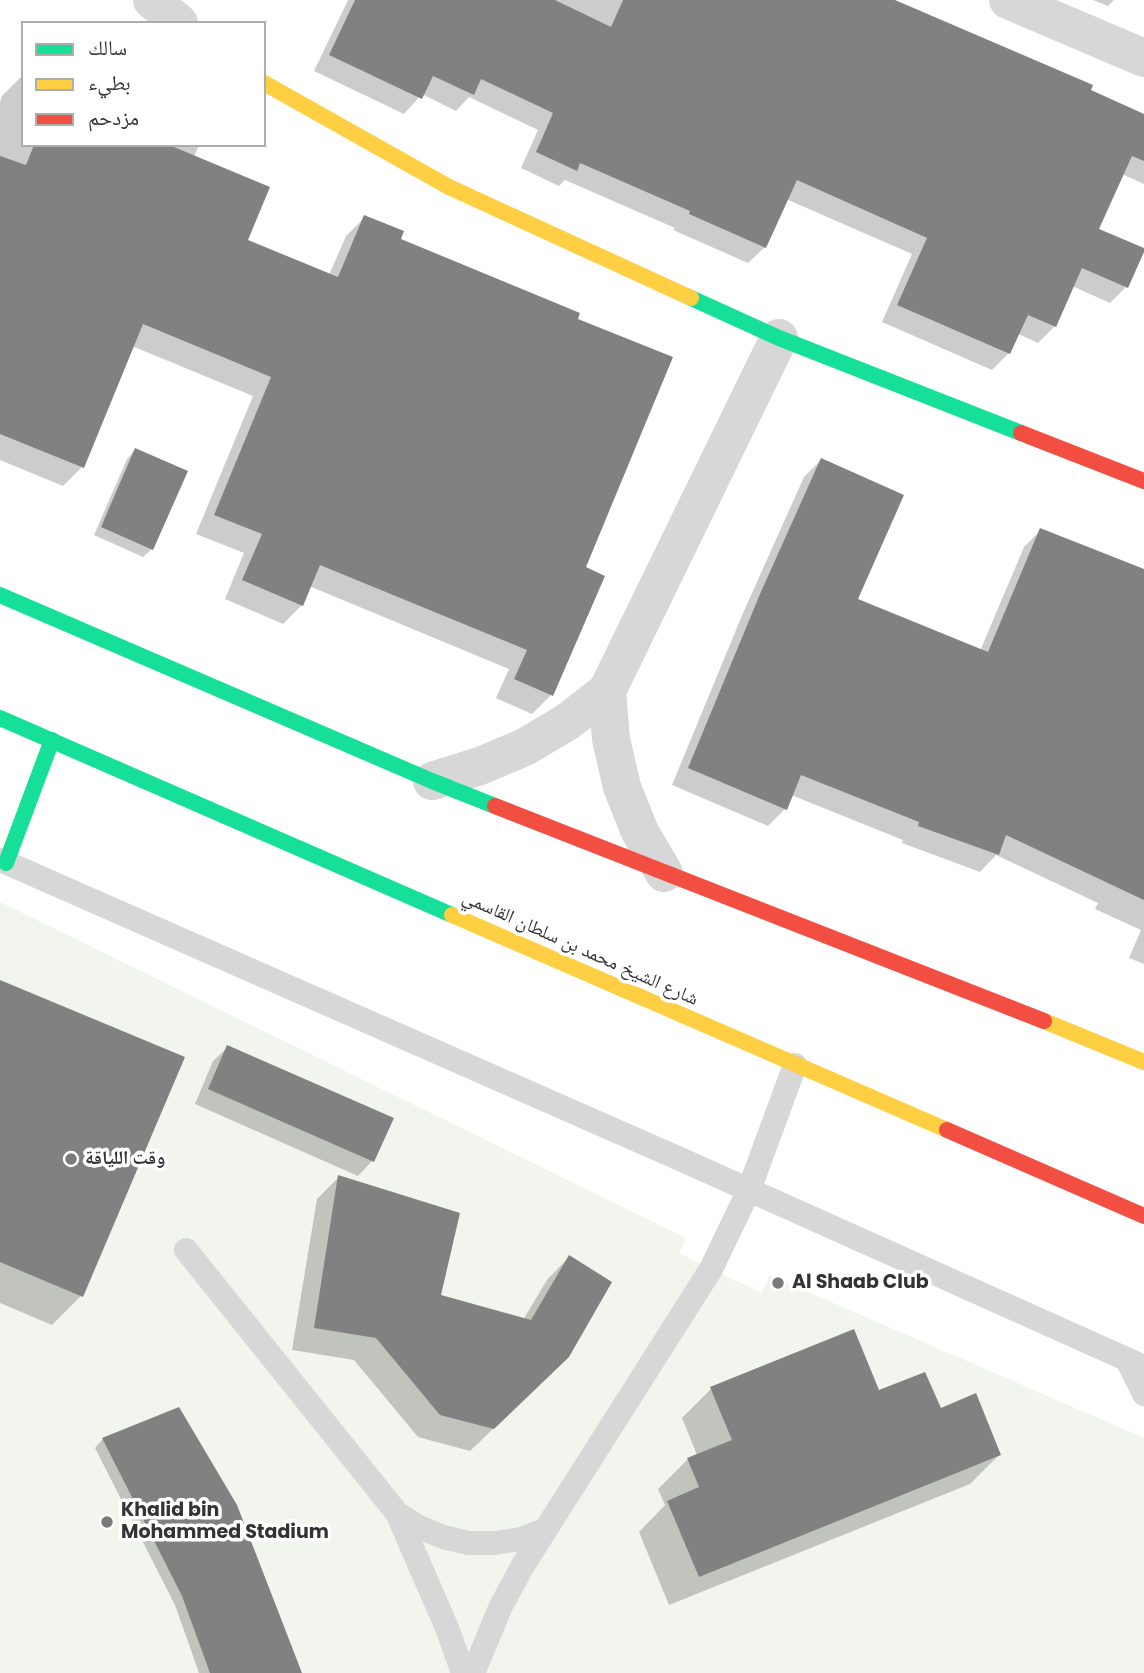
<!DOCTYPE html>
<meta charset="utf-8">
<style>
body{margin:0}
#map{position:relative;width:1144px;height:1673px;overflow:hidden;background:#fff;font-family:Poppins,"Noto Naskh Arabic",sans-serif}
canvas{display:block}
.legend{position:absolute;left:21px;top:21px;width:245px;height:126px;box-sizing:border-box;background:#fff;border:2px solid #adadad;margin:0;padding:9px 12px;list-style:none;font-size:21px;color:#333}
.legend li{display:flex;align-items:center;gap:14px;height:35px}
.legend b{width:35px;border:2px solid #adadad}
</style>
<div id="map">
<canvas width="1144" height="1673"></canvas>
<ul class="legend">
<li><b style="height:9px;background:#16e098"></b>سالك</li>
<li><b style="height:9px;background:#ffcf43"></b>بطيء</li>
<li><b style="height:9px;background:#f24e42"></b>مزدحم</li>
</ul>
</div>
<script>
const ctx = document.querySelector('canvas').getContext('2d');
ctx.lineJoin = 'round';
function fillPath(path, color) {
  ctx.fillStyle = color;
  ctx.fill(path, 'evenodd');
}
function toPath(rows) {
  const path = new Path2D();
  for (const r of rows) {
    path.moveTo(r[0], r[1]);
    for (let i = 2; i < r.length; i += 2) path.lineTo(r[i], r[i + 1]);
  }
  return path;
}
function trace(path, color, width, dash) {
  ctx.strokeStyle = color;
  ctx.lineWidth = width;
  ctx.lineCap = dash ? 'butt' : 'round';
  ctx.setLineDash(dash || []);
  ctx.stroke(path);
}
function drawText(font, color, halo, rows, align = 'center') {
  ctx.font = font + ' Poppins,"Noto Naskh Arabic",sans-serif';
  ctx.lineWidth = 7;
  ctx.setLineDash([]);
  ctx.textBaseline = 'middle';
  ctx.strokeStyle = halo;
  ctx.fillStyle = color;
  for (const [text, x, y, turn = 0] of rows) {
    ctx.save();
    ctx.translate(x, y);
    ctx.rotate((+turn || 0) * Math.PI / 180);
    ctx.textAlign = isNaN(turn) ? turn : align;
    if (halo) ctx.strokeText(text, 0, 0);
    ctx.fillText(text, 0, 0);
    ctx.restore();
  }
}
const green = toPath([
 [0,902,686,1238,679,1253,711,1269,762,1293,769,1275,1144,1438,1144,1673,0,1673]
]);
const shadow = toPath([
 [348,0,891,0,1144,116,1144,184,1122,174,1097,230,1126,287,1110,303,1072,286,1055,326,1038,343,1018,334,1009,353,992,370,882,322,912,254,786,199,765,247,748,263,673,230,675,228,565,180,559,186,521,168,538,130,469,97,456,111,422,94,404,114,314,71],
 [1093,0,1114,0,1108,6],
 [21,77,23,78,23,145,199,145,194,157,246,240,329,275,346,236,365,217,399,239,576,320,583,568,603,577,551,695,532,714,496,698,509,669,309,586,302,605,283,624,225,599,244,553,196,534,253,396,132,346,82,467,63,486,0,460,0,102,2,96],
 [135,450,152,549,143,557,94,535,127,459],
 [821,460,855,600,980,651,1024,547,1041,530,1144,596,1144,964,1129,958,1141,930,1095,909,1098,903,996,855,980,872,902,843,903,840,791,795,785,809,768,826,672,785,743,613,804,477],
 [0,981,81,1296,52,1325,0,1303],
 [228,1047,372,1161,358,1176,195,1104,213,1061],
 [339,1177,439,1296,523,1320,547,1280,569,1257,545,1379,470,1451,418,1437,354,1360,292,1350,317,1199],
 [711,1389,878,1393,940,1410,999,1455,970,1484,669,1605,639,1532,665,1505,658,1489,688,1459,697,1455,682,1418],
 [103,1439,300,1673,199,1673,175,1605,95,1448]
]);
const building = toPath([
 [355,0,555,0,611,27,623,0,895,0,1093,85,1091,90,1144,114,1144,161,1132,156,1099,229,1144,248,1144,252,1128,288,1082,268,1056,327,1028,315,1010,354,897,305,927,238,797,180,766,248,689,214,690,211,580,163,577,171,536,152,553,113,481,79,474,95,433,76,422,99,329,55],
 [34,145,169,145,270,187,248,240,338,277,364,215,404,231,401,239,580,313,578,319,673,357,586,567,605,576,553,696,514,679,527,650,320,565,303,606,242,580,262,534,214,515,271,377,143,324,84,468,0,434,0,156,26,165],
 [135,448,188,471,153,550,101,527],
 [821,458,904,495,858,599,988,652,1040,528,1144,569,1144,900,1006,835,999,855,918,826,919,822,801,775,787,810,688,768,760,594],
 [0,980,185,1057,83,1297,0,1262],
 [227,1045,394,1118,374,1162,208,1089],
 [338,1175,460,1213,441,1295,531,1320,569,1255,612,1282,569,1357,494,1429,440,1415,376,1338,314,1328],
 [854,1329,879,1390,925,1372,941,1408,976,1393,1001,1455,699,1577,667,1501,699,1487,687,1458,732,1440,710,1387],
 [179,1407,237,1505,302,1673,210,1673,182,1596,102,1438]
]);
const lane = toPath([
 [0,860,680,1159,1144,1367],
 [186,1250,397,1513,447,1628,463,1673],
 [1127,1360,1144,1394],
 [397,1513,419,1527,443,1537,468,1543,495,1543,521,1539,545,1530],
 [473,1673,501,1606,522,1567,711,1269,749,1190,795,1065]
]);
const street = toPath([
 [152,0,179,23],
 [1008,0,1144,58],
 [607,691,611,739,622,787,640,832,664,873],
 [432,781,480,766,525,747,567,722,607,691,779,338]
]);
const fast = toPath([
 [691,298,779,338,1021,433],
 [0,595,432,781,495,806],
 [0,718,452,915],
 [6,863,52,740]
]);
const slow = toPath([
 [264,83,449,187,691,298],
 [452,915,947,1130],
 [1044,1021,1144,1062]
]);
const jam = toPath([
 [1021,433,1144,481],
 [495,806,1044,1021],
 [947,1130,1144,1216]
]);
const markers = [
 [71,1159,7,"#7a7a7a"],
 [778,1283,7,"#7a7a7a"],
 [107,1522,7,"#7a7a7a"]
];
const streetNames = [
 ["شارع الشيخ محمد بن سلطان القاسمي",580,949,24]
];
const poiNames = [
 ["وقت اللياقة",85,1159],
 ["Al Shaab Club",792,1283],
 ["Khalid bin",121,1511],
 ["Mohammed Stadium",121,1533]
];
fillPath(green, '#f1f5ed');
fillPath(shadow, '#0003');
fillPath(building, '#818181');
trace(lane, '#d7d7d7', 24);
trace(street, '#d7d7d7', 38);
trace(fast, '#16e098', 16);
trace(slow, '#ffcf43', 16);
trace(jam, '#f24e42', 16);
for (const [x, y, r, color] of markers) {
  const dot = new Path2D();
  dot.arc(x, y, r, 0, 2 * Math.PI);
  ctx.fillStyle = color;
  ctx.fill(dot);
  trace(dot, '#fff', 2.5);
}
drawText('19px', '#333', '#fff', streetNames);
drawText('bold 19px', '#333', '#fff', poiNames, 'left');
</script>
